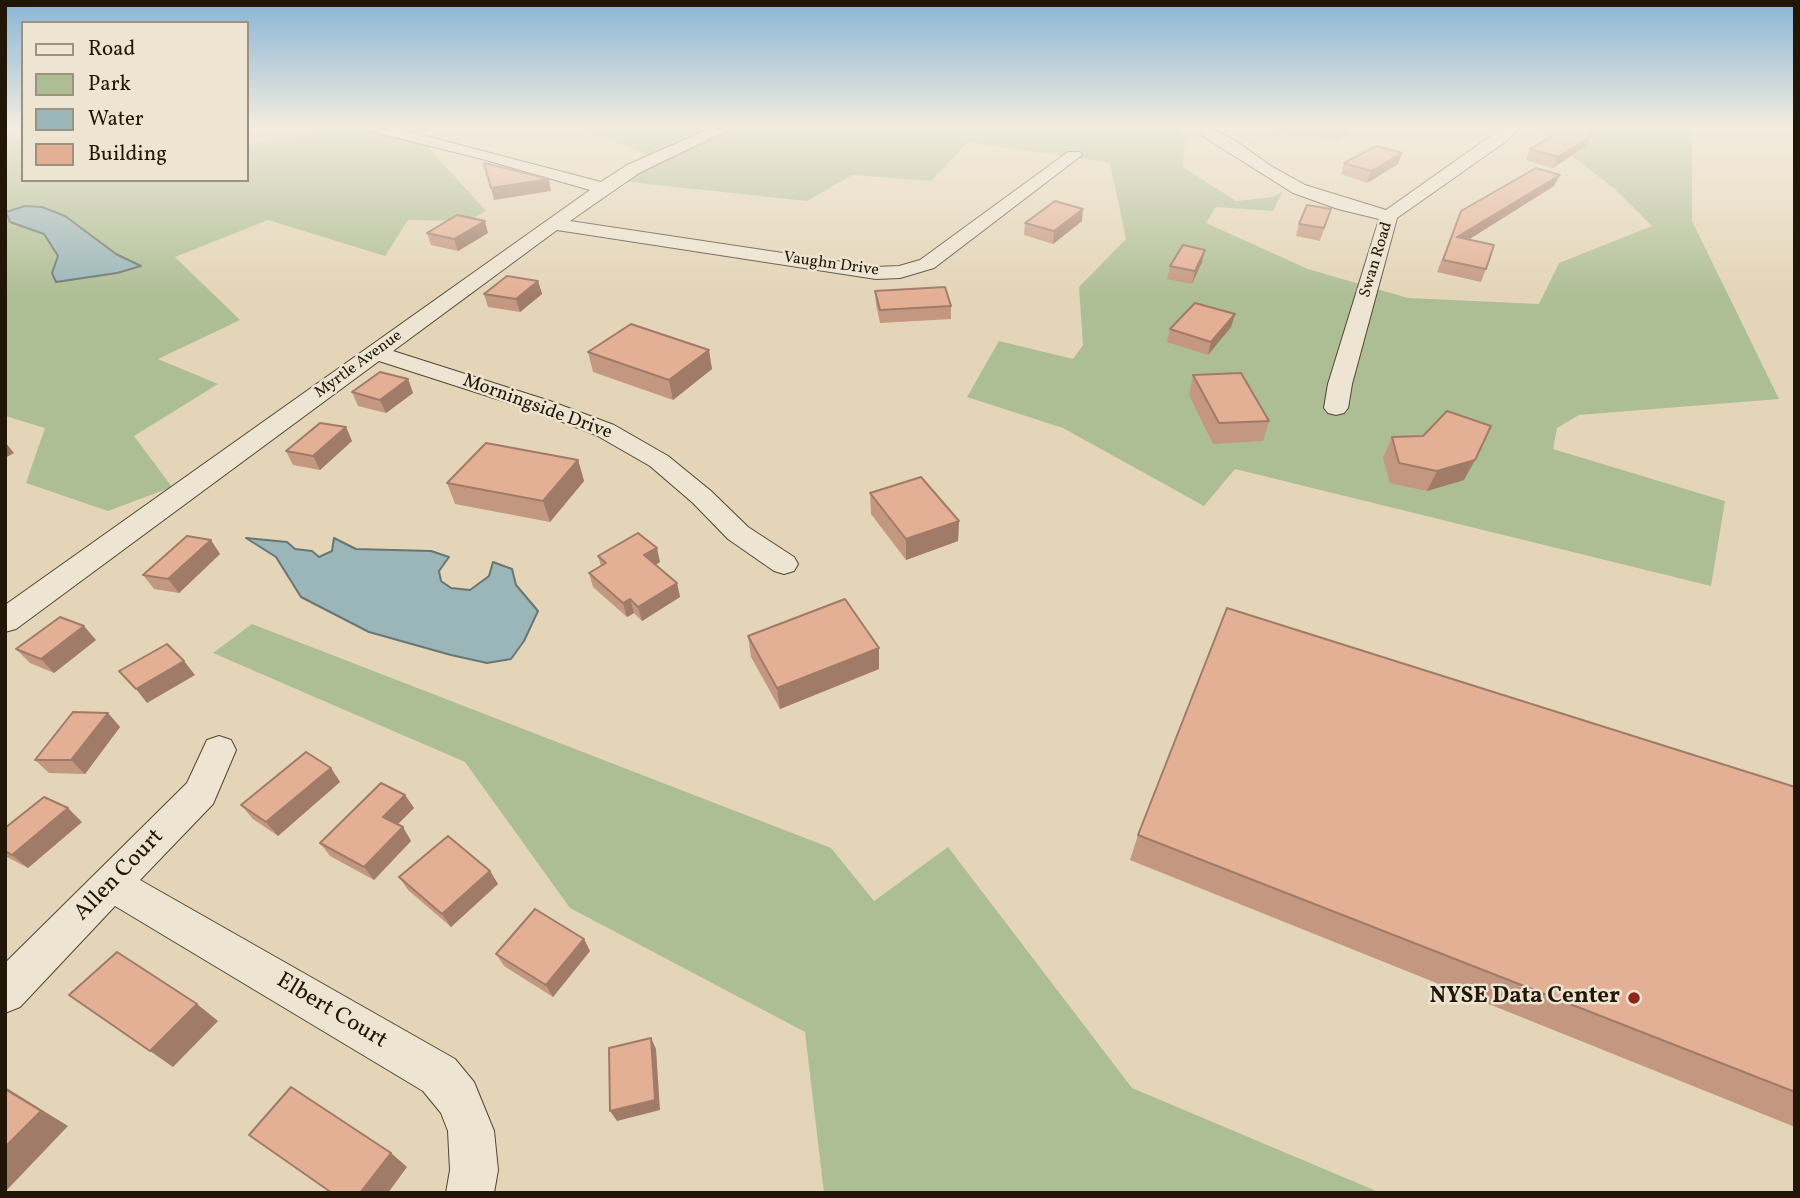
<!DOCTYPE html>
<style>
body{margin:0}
#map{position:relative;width:1800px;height:1198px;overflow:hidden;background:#e4d5b8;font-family:Vollkorn,serif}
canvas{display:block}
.frame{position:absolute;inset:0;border:7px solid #221607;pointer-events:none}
.legend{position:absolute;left:21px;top:21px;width:228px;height:161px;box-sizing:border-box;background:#ede4d1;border:2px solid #9c9280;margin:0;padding:9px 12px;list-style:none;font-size:21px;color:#221607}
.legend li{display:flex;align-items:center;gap:14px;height:35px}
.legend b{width:35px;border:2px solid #9c9280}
</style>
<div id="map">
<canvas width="1800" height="1198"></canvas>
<div class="frame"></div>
<ul class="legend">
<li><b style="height:9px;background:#ede4d1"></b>Road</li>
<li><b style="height:19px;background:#aebe94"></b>Park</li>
<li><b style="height:19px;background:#9ab6b9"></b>Water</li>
<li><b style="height:19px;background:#e4b095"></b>Building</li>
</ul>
</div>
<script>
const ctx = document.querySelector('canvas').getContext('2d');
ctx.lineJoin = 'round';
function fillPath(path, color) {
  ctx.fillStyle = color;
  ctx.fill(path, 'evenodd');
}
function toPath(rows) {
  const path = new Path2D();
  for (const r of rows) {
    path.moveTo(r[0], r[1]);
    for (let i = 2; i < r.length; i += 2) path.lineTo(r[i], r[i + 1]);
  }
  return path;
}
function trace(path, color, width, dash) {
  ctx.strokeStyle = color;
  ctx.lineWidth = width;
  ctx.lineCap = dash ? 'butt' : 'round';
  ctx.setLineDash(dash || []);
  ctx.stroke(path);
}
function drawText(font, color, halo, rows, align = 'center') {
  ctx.font = font + ' Vollkorn,serif';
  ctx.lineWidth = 5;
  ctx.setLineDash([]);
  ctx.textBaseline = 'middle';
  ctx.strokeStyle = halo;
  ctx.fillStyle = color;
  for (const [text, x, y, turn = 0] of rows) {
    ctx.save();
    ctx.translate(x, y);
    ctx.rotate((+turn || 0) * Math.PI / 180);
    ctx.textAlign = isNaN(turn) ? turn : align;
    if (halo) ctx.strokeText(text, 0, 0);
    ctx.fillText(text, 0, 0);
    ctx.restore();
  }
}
const green = toPath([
 [331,128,435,128,417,135,486,211,468,221,408,220,385,256,268,220,175,257,240,320,158,359,218,384,134,436,172,487,108,511,26,483,45,428,5,416,5,138,23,141,23,180,247,180,247,145],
 [580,128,1181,128,1185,139,1183,167,1236,201,1273,197,1283,191,1273,211,1216,207,1206,223,1308,269,1408,298,1539,304,1559,263,1652,226,1616,190,1536,128,1692,128,1692,221,1779,399,1579,415,1557,428,1553,449,1725,501,1711,586,1235,469,1204,506,1063,428,967,397,999,341,1073,359,1083,345,1079,287,1126,239,1110,163,968,142,931,181,852,175,807,201,601,179,651,156],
 [1279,128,1355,128,1338,141,1283,133,1237,149,1280,130],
 [252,624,831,848,874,901,948,847,1132,1088,1381,1193,824,1193,805,1032,570,908,465,762,213,653]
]);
const water = toPath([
 [25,206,42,207,65,216,116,254,141,266,117,273,56,282,52,273,58,256,44,234,10,222,6,212,25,206],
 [246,538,287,542,295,549,312,551,319,557,332,551,334,538,356,549,431,551,449,557,439,571,441,581,451,588,470,590,489,576,493,562,512,569,516,585,538,611,524,641,511,659,487,663,451,655,369,632,301,597,276,557,246,538]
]);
const minor = toPath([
 [367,128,395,128,601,182,627,165,711,128,732,128,639,173,570,221,876,267,899,266,920,260,1068,152,1080,152,1082,155,934,268,900,278,876,279,557,230,393,351,550,401,614,425,668,456,711,491,748,527,794,557,798,564,794,571,784,574,774,571,728,539,693,503,650,466,596,435,534,411,379,361,16,629,5,632,5,605,590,190,482,159,370,131,367,128],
 [1190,128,1210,128,1236,141,1271,166,1305,185,1386,210,1502,128,1519,128,1505,142,1397,218,1352,384,1348,408,1344,413,1336,415,1328,413,1324,408,1328,384,1379,219,1338,209,1293,193,1190,128],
 [219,736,231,740,236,750,213,804,140,880,455,1059,474,1082,494,1131,498,1170,494,1193,446,1193,450,1170,448,1131,441,1113,423,1091,115,906,20,1007,5,1013,5,963,187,783,207,740,219,736]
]);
const wall = toPath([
 [1559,128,1592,128,1591,136,1586,146,1553,168,1526,160,1530,149,1558,133],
 [1344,163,1398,164,1367,183,1341,174],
 [1554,186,1468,240,1486,269,1481,282,1437,272,1461,211],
 [1331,209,1320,241,1296,236,1299,224],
 [1082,221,1053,244,1024,235,1025,223],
 [427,233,488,233,458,251,431,245],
 [1202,262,1192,284,1167,279,1170,266],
 [538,281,542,294,520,312,488,307,484,294],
 [875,291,951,306,951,319,880,323,876,304],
 [1235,314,1231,327,1208,355,1167,342,1170,329],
 [588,352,712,369,673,400,593,372],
 [1193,375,1269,421,1263,441,1213,444,1189,395],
 [408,379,413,393,386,413,358,406,352,392],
 [346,427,352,441,320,470,293,465,286,451],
 [1392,437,1464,480,1427,491,1390,483,1383,458],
 [578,460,584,481,550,522,455,504,447,483],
 [870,493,959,521,958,541,906,560,871,514],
 [220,554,179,593,154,589,143,575],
 [598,556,660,562,656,565,677,583,680,597,642,621,634,613,627,617,593,587,589,573,601,566],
 [748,636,879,669,780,709,751,657],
 [96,640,54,673,30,663,16,649],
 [108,713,120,727,85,774,49,773,35,760],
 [331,768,340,782,278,836,253,819,241,805],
 [1795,787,1795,1127,1130,860,1138,835],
 [405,795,414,808,397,825,411,841,374,880,330,856,320,843],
 [82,822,28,868,5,856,5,828],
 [490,871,498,884,451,927,408,890,399,877],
 [584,939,590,951,553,997,504,966,496,954]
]);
const shadedWall = toPath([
 [1591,136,1586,146,1553,168,1558,157],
 [1402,153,1398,164,1367,183,1371,171],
 [1560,175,1554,186,1452,250,1457,237],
 [549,179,551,191,494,200,491,188],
 [1083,209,1082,221,1053,244,1054,231],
 [485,221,488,233,458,251,454,239],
 [1205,250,1202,262,1192,284,1195,271],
 [538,281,542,294,520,312,516,299],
 [1235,314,1231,327,1208,355,1211,342],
 [709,350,712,369,673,400,669,380],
 [408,379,413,393,386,413,380,400],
 [346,427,352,441,320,470,313,456],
 [5,442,14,453,5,458],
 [578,460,584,481,550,522,543,501],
 [1475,460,1464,480,1427,491,1437,471],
 [959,521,958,541,906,560,906,539],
 [211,540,220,554,179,593,168,579],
 [657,548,660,562,648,569,644,555],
 [677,583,680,597,642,621,638,607],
 [630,599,634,613,627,617,623,603],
 [84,626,96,640,54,673,41,659],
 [879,648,879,669,780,709,777,688],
 [184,661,195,675,147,703,136,689],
 [108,713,120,727,85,774,71,760],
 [331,768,340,782,278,836,266,822],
 [405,795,414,808,392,830,383,817],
 [68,808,82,822,28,868,12,855],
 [403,827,411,841,374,880,364,867],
 [490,871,498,884,451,927,442,914],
 [584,939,590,951,553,997,546,985],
 [197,1004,218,1021,173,1067,150,1051],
 [651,1038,656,1049,660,1110,617,1121,610,1111],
 [5,1087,68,1126,5,1192],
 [391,1153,407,1167,388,1193,360,1193]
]);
const building = toPath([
 [1562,128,1592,128,1591,136,1558,157,1530,149,1561,131,1562,128],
 [1376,146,1402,153,1371,171,1344,163,1376,146],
 [484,163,549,179,491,188,484,163],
 [1536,168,1560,175,1457,237,1494,245,1486,269,1443,260,1461,211,1536,168],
 [1055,201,1083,209,1054,231,1025,223,1055,201],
 [1307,205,1331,209,1324,228,1299,224,1307,205],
 [457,215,485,221,454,239,427,233,457,215],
 [1183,245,1205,250,1195,271,1170,266,1183,245],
 [507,276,538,281,516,299,484,294,507,276],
 [945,287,951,306,880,310,875,291,945,287],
 [1195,303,1235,314,1211,342,1170,329,1195,303],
 [631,324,709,350,669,380,588,352,631,324],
 [380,372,408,379,380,400,352,392,380,372],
 [1241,373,1269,421,1219,423,1193,375,1241,373],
 [1447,411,1491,426,1475,460,1437,471,1399,463,1392,437,1423,436,1447,411],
 [320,423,346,427,313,456,286,451,320,423],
 [486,443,578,460,543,501,447,483,486,443],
 [921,477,959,521,906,539,870,493,921,477],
 [638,533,657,548,644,555,677,583,638,607,630,599,623,603,589,573,606,563,598,556,638,533],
 [187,536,211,540,168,579,143,575,187,536],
 [845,599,879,648,777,688,748,636,845,599],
 [1227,608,1795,787,1795,1092,1138,835,1227,608],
 [60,617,84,626,41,659,16,649,60,617],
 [167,644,184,661,136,689,119,671,167,644],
 [73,712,108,713,71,760,35,760,73,712],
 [306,752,331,768,266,822,241,805,306,752],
 [381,783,405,795,383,817,403,827,364,867,320,843,381,783],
 [44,797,68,808,12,855,5,851,5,828,44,797],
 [448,836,490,871,442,914,399,877,448,836],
 [535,909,584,939,546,985,496,954,535,909],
 [117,952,197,1004,150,1051,69,995,117,952],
 [651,1038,655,1100,610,1111,609,1048,651,1038],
 [291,1087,391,1153,360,1193,332,1193,249,1135,291,1087],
 [5,1089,41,1111,5,1147,5,1089]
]);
const markers = [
 [1634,998,7,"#8f2418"]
];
const farStreetnames = [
 ["Swan Road",1377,260,-73],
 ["Vaughn Drive",831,265,8],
 ["Myrtle Avenue",359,365,-36]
];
const streetNames = [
 ["Morningside Drive",537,408,20]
];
const nearStreetnames = [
 ["Allen Court",120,876,-46],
 ["Elbert Court",331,1012,31]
];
const nearPoinames = [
 ["NYSE Data Center",1620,998]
];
fillPath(green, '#aebe94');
fillPath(water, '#9ab6b9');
trace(water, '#6a7672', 2);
trace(minor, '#524633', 2);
fillPath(minor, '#ede4d1');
fillPath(wall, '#c49780');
fillPath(shadedWall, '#a07b68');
fillPath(building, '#e4b095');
trace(building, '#a07b68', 2);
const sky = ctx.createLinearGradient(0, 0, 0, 296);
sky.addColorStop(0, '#89b5d5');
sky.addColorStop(0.43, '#f3ecdf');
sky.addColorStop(1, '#f3ecdf00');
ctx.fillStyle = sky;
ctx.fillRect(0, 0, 1800, 296);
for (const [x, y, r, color] of markers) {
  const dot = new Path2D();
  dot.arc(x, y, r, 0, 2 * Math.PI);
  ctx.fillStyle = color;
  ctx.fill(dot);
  trace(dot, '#ede4d1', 2.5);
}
drawText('16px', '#221607', '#ede4d1', farStreetnames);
drawText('19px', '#221607', '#ede4d1', streetNames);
drawText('23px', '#221607', '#ede4d1', nearStreetnames);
drawText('bold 23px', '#221607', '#ede4d1', nearPoinames, 'right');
</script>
